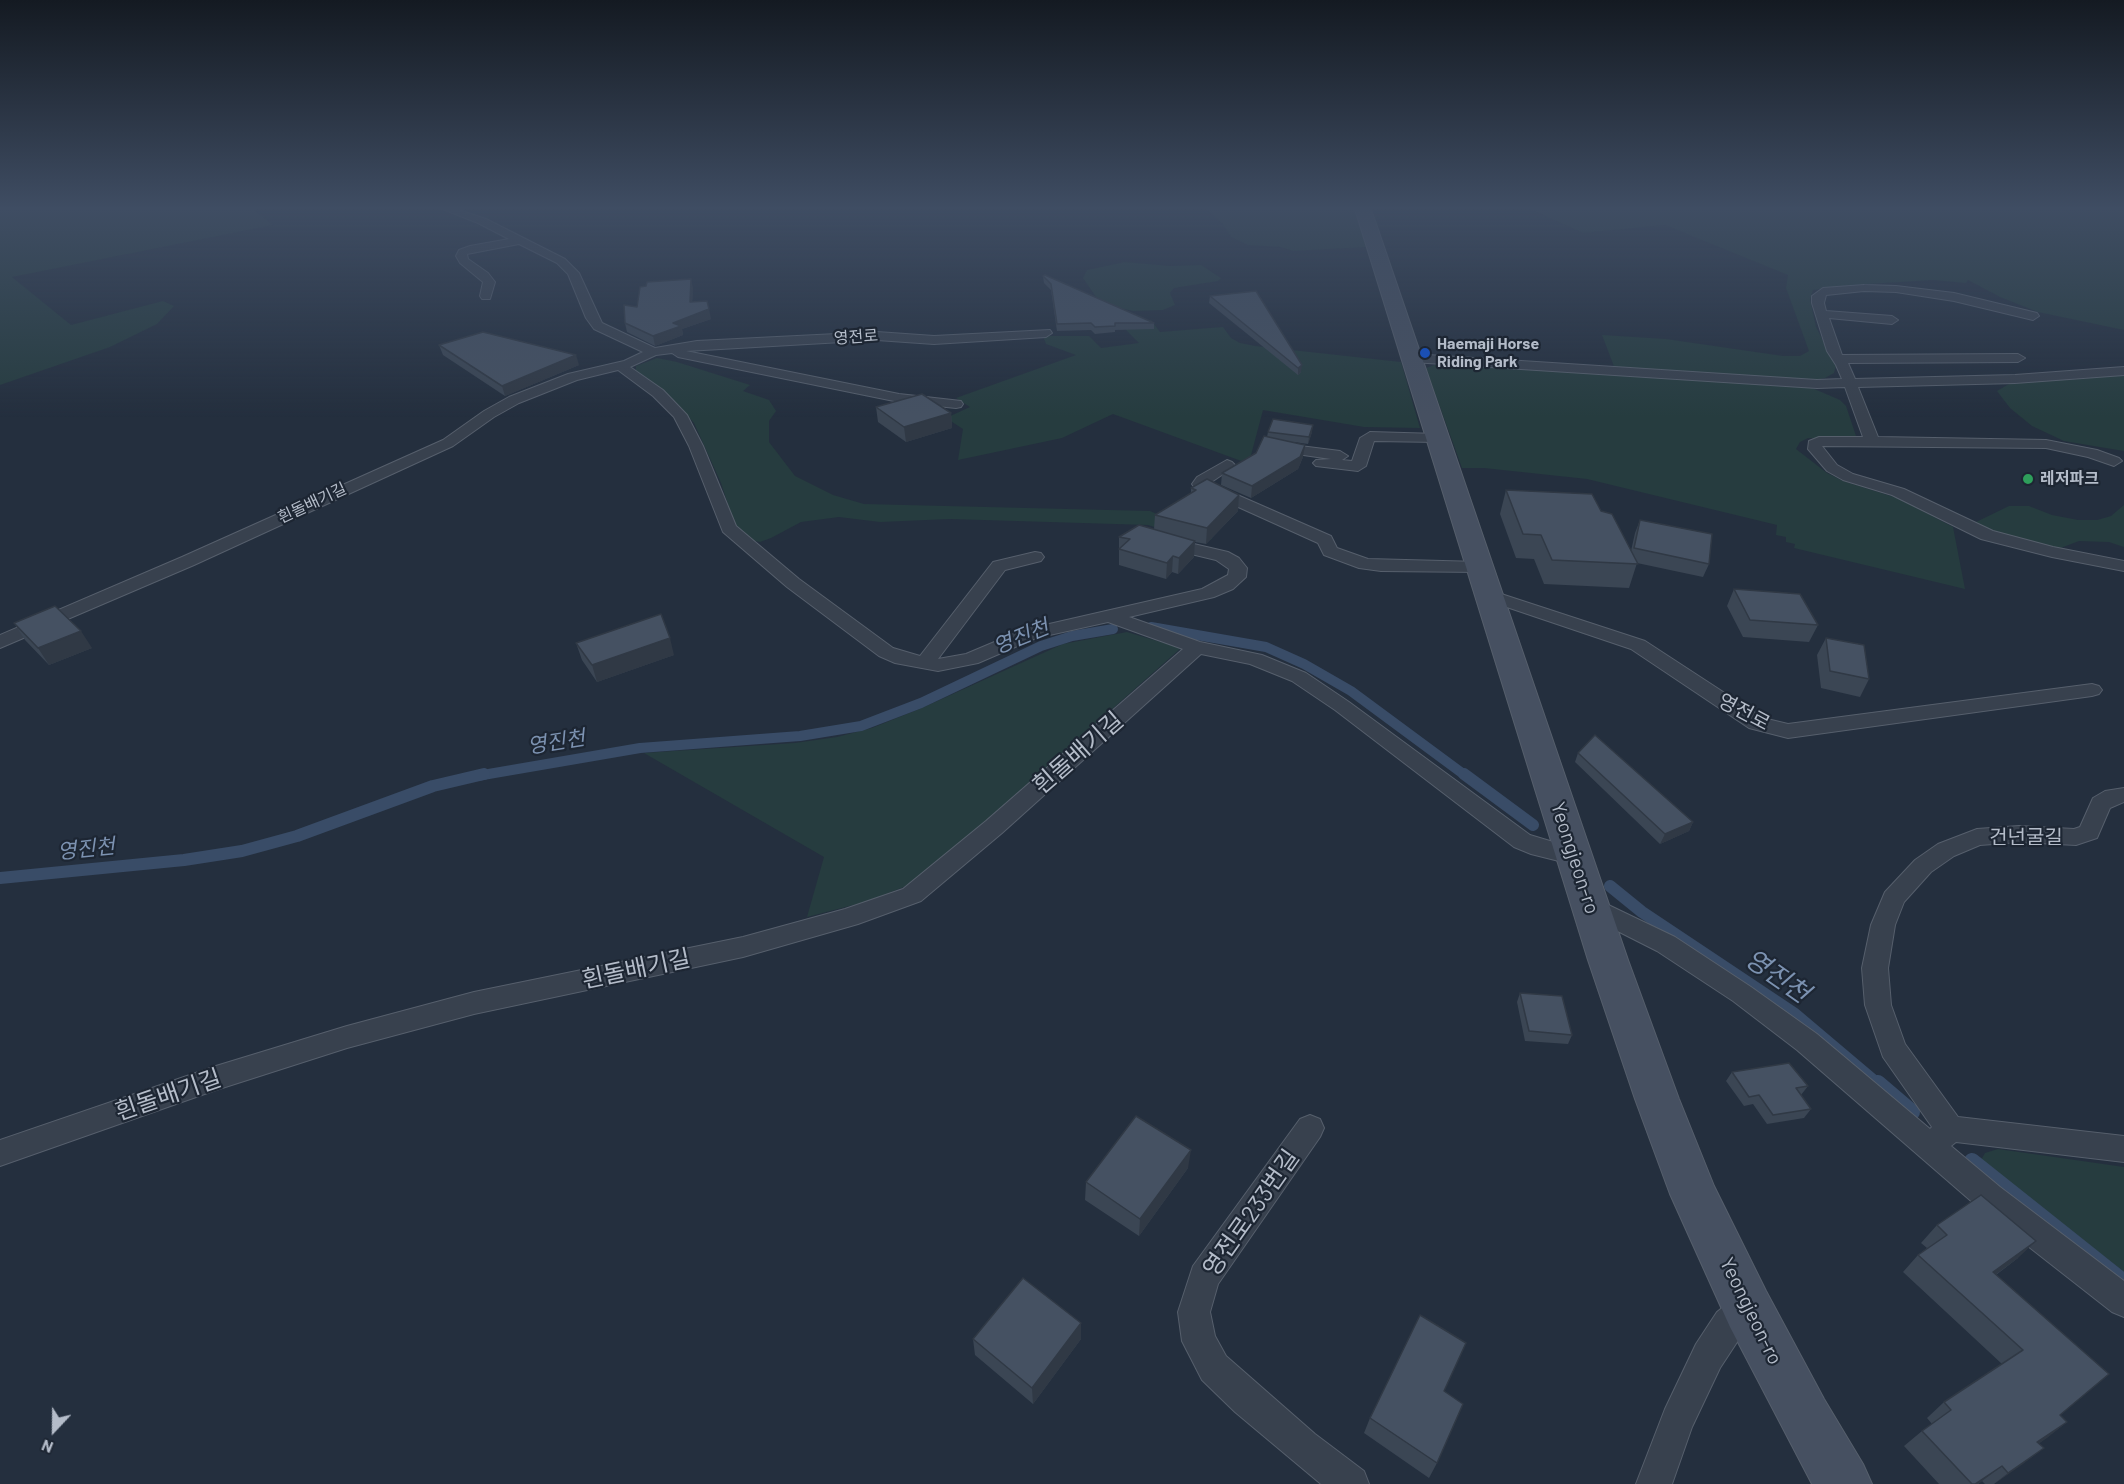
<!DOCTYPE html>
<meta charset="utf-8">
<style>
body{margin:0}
#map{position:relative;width:2124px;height:1484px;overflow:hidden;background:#242f3e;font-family:Barlow,sans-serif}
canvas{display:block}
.north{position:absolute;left:24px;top:1400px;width:60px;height:60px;-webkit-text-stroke:4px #1d2633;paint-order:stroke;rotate:202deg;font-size:16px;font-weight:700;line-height:24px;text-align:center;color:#b4bcc9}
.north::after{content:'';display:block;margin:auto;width:21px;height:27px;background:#b4bcc9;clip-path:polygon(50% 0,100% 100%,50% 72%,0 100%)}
</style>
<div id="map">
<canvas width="2124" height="1484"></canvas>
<div class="north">N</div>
</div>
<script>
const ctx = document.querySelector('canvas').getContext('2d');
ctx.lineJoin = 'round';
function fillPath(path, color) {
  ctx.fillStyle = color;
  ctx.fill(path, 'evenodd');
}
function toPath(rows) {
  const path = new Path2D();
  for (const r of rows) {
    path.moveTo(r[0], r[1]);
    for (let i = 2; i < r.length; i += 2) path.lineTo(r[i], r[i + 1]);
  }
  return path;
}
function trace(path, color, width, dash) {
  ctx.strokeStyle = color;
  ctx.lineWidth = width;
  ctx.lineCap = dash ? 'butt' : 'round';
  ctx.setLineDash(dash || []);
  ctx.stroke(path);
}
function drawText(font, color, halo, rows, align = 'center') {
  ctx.font = font + ' Barlow,"Noto Sans KR",sans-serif';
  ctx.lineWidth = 4.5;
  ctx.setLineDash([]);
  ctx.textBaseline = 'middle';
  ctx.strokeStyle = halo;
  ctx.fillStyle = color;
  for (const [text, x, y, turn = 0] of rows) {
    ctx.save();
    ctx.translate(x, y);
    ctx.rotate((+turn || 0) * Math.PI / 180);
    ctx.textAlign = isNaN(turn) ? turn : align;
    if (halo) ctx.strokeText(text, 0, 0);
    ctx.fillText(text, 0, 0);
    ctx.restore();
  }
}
const green = toPath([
 [0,209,253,209,273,225,12,277,71,325,163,301,174,306,157,324,110,347,0,385],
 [1206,209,1355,209,1367,247,1293,251,1280,247,1248,245,1231,237,1222,223],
 [1530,209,2124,209,2124,330,2038,312,2000,297,1968,280,1966,283,1933,280,1851,285,1813,290,1810,299,1816,327,1836,366,1834,373,1825,378,1810,381,1615,369,1602,335,1666,339,1783,356,1800,356,1809,351,1786,288,1788,275,1665,225,1583,233],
 [1125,262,1170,266,1201,265,1221,278,1218,281,1174,288,1170,293,1175,305,1163,310,1133,311,1115,307,1096,297,1083,278,1087,270],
 [1151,320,1160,332,1223,327,1231,338,1240,343,1255,346,1401,362,1420,428,1364,427,1263,410,1250,459,1244,462,1113,414,1062,438,958,460,963,429,946,418,970,407,956,398,1076,355,1046,344,1043,336,1089,336,1101,348,1139,343,1125,329],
 [657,358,677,362,750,385,743,391,769,400,776,411,769,421,769,442,795,476,833,495,864,504,1150,511,1213,539,1200,541,1148,525,950,519,880,522,839,517,801,522,771,538,760,542,750,540,735,526,721,483,694,423,682,410,636,372,636,366],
 [1434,365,1534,368,1812,388,1840,400,1846,406,1857,439,1808,438,1800,442,1796,449,1827,473,1843,481,1897,498,1953,527,1965,589,1794,548,1795,544,1786,542,1786,537,1776,535,1777,525,1587,479,1484,468,1462,468,1426,368],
 [2124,374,2124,451,2064,441,2032,426,2010,408,1997,391,2009,384],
 [2124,505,2124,547,2109,542,2079,541,2058,549,1989,530,1976,522,2009,506,2029,506,2052,515,2078,520,2097,520,2111,516],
 [1127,632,1181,648,928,872,904,887,865,902,807,917,824,857,644,753,795,743,837,737,872,728,922,708,1063,644],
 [1998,1149,2124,1167,2124,1272,1981,1160,1985,1153]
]);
const streamFar2 = toPath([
 [1151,627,1266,647,1304,664,1351,691,1466,776],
 [477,776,640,748,800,736,861,726,921,703,1041,646,1072,636,1113,629]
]);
const streamFar1 = toPath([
 [1464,774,1533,825],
 [0,878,184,860,242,851,297,836,433,786,484,774],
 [1610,886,1642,912,1795,1014,1879,1085]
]);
const stream = toPath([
 [1878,1083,1912,1112],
 [1972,1161,2124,1282]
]);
const lane = toPath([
 [442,209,457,209,486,219,565,259,579,273,602,323,655,348,697,341,877,332,934,336,1050,330,1052,333,1046,337,934,344,877,340,686,351,899,394,961,401,963,404,961,407,956,408,899,402,678,357,672,353,656,355,630,367,663,390,687,415,703,446,736,526,799,579,893,648,920,656,993,562,1035,552,1041,553,1044,557,1041,561,1005,570,938,659,966,654,1023,630,1202,589,1228,575,1229,569,1216,560,1162,547,1160,543,1162,539,1168,538,1228,552,1239,558,1247,568,1246,577,1233,589,1214,597,1129,617,1200,642,1262,655,1306,673,1349,702,1530,835,1583,851,1587,857,1583,863,1575,865,1531,854,1514,847,1335,710,1292,681,1250,664,1201,654,1002,833,921,901,858,924,743,957,474,1014,347,1048,216,1090,0,1166,0,1140,216,1066,347,1026,474,992,743,937,845,909,903,889,986,821,1183,649,1108,622,1036,638,978,663,938,671,895,663,879,656,787,587,723,532,689,446,674,417,653,396,618,370,577,380,519,403,494,417,453,446,194,565,0,648,0,635,182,557,443,440,484,411,509,397,568,374,624,361,643,352,594,329,586,318,568,274,557,263,519,244,467,254,468,259,488,273,495,282,490,299,482,299,480,296,483,282,460,263,456,256,459,250,470,246,509,239,478,223,442,209],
 [1864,285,1896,286,1954,293,2037,313,2039,316,2033,320,1954,301,1896,292,1864,291,1826,295,1824,303,1826,311,1892,316,1898,320,1892,324,1829,318,1842,355,2018,354,2025,358,2018,362,1848,363,1855,379,2015,375,2124,367,2124,375,2015,383,1858,387,1878,437,2046,440,2097,450,2119,458,2122,461,2114,466,2088,457,2046,448,1822,446,1837,465,1853,474,1904,489,1993,531,2053,547,2124,561,2124,571,2052,557,1981,539,1892,495,1843,480,1827,471,1808,449,1809,441,1819,437,1863,437,1845,387,1817,388,1412,362,1405,358,1412,354,1817,380,1842,379,1836,365,1827,351,1812,303,1812,296,1823,288,1864,285],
 [1370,432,1438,434,1445,438,1438,442,1374,441,1366,466,1358,471,1316,466,1313,463,1316,460,1331,459,1276,451,1269,447,1276,443,1340,451,1348,456,1342,460,1352,461,1360,438,1370,432],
 [1227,460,1232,462,1235,465,1232,468,1210,483,1331,536,1337,548,1368,559,1480,562,1486,563,1489,567,1486,571,1480,572,1381,571,1359,568,1324,555,1318,543,1194,487,1192,484,1197,477,1227,460],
 [1489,590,1645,641,1763,718,1788,724,2092,684,2099,686,2102,690,2099,694,2092,696,1788,738,1749,728,1631,649,1483,599,1480,595,1483,591,1489,590],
 [2124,788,2124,802,2110,808,2097,838,2076,845,2019,842,1980,845,1954,856,1931,872,1904,902,1895,925,1888,968,1891,1005,1905,1044,1958,1117,2124,1136,2124,1162,1956,1142,1951,1146,2000,1187,2124,1281,2124,1317,2112,1312,1978,1207,1797,1050,1733,1001,1657,951,1582,913,1579,907,1582,901,1591,898,1600,901,1675,937,1751,987,1817,1034,1930,1129,1932,1127,1883,1057,1865,1005,1862,968,1871,925,1885,892,1915,860,1938,844,1977,829,2019,826,2074,829,2080,827,2093,798,2105,791,2124,788],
 [1310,1115,1320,1119,1324,1128,1320,1137,1218,1284,1210,1312,1215,1336,1226,1356,1315,1434,1364,1471,1369,1484,1321,1484,1235,1412,1202,1380,1182,1341,1178,1312,1193,1266,1300,1119,1310,1115],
 [1748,1293,1760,1297,1764,1309,1760,1321,1741,1336,1720,1368,1692,1427,1672,1484,1636,1484,1665,1409,1696,1344,1717,1312,1736,1297,1748,1293]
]);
const secondary = toPath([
 [1355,209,1371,209,1628,960,1679,1099,1714,1186,1766,1291,1824,1399,1863,1464,1872,1484,1812,1484,1730,1327,1670,1194,1635,1099,1588,960,1355,209]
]);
const wall = toPath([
 [1043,276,1154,323,1154,329,1115,330,1115,332,1095,334,1091,330,1057,331,1051,290,1044,283],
 [693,288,692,302,711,319,682,329,683,335,655,346,627,332,625,323,637,307],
 [1256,291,1301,372,1298,375,1209,303,1210,296],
 [439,345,579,365,505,396,443,355],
 [876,407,951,413,952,428,906,442,878,422],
 [1268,432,1312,432,1308,444,1294,442,1303,457,1298,469,1251,498,1221,485,1222,473,1256,453,1267,437],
 [1191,488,1239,495,1238,511,1206,544,1195,542,1194,557,1178,574,1172,572,1166,579,1119,565,1119,537,1154,529,1155,515,1191,493],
 [1506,490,1601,511,1631,551,1635,533,1640,520,1709,564,1703,577,1637,563,1629,588,1544,584,1534,559,1516,558,1500,514],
 [1734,589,1818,625,1809,642,1743,637,1727,606],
 [14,623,92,648,49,665,25,640],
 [1826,638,1869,679,1860,697,1821,688,1817,655],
 [576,643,674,655,597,682,582,660],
 [1578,753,1693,822,1689,831,1660,844,1575,762],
 [1520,993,1572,1035,1568,1044,1525,1041,1517,1002],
 [1732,1072,1808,1086,1801,1095,1811,1109,1804,1118,1767,1124,1753,1104,1744,1106,1726,1081],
 [1188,1168,1139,1236,1085,1200,1086,1182],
 [1937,1225,2018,1258,1996,1275,2060,1415,2067,1422,2038,1444,2044,1448,1994,1484,1985,1484,1982,1481,1978,1484,1939,1484,1904,1446,1922,1431,1932,1424,1927,1418,1944,1402,2002,1364,1903,1272,1918,1255,1927,1248,1921,1243],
 [1081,1323,1081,1339,1033,1404,975,1355,973,1339],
 [1370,1418,1437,1463,1429,1478,1364,1433]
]);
const shadedWall = toPath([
 [691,279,693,288,692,311,690,302],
 [709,309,711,319,682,329,683,335,655,346,653,336,673,323],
 [576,355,579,365,505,396,502,386],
 [1302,365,1301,372,1298,375,1298,368],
 [951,413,952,428,906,442,904,427],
 [1313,425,1312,432,1308,444,1309,437],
 [1305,445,1303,457,1298,469,1251,498,1252,486],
 [1239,495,1238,511,1206,544,1207,528],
 [1195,541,1194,557,1178,574,1179,558],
 [1173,556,1172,572,1166,579,1167,563],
 [81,631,92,648,49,665,38,648],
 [670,638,674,655,597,682,592,665],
 [1693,822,1689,831,1660,844,1665,834],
 [1191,1150,1188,1168,1139,1236,1140,1219],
 [2036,1241,2018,1258,1976,1289,1993,1272],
 [1081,1323,1081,1339,1033,1404,1032,1388],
 [2067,1422,2047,1438,2017,1458,2037,1442],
 [2044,1448,2023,1464,1994,1484,2008,1473],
 [2002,1466,1978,1484,1975,1484]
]);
const building = toPath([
 [1045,275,1154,323,1115,323,1115,326,1095,327,1091,323,1057,324,1051,284,1043,276,1045,275],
 [691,279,690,302,707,301,709,309,673,323,681,326,653,336,625,323,624,305,637,307,640,287,646,286,647,282,691,279],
 [1256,291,1302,365,1298,368,1210,296,1256,291],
 [483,332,576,355,502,386,439,345,483,332],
 [922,394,951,413,904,427,876,407,922,394],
 [1273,419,1313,425,1309,437,1268,432,1273,419],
 [1264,436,1305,445,1300,457,1252,486,1222,473,1256,453,1264,436],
 [1207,479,1239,495,1207,528,1155,515,1196,490,1191,488,1207,479],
 [1506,490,1592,494,1601,511,1612,514,1638,564,1552,560,1541,535,1523,534,1506,490],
 [1640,520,1712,534,1709,564,1634,548,1640,520],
 [1139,525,1195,541,1179,558,1173,556,1167,563,1119,549,1130,539,1119,537,1139,525],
 [1734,589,1800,594,1818,625,1750,620,1734,589],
 [55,606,81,631,38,648,14,623,55,606],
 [661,614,670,638,592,665,576,643,661,614],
 [1826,638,1864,645,1869,679,1830,671,1826,638],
 [1595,735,1693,822,1665,834,1578,753,1595,735],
 [1520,993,1562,996,1572,1035,1529,1031,1520,993],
 [1789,1063,1808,1086,1796,1088,1811,1109,1773,1115,1759,1095,1749,1097,1732,1072,1789,1063],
 [1136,1116,1191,1150,1140,1219,1086,1182,1136,1116],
 [1981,1195,2036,1241,1993,1272,2109,1374,2060,1415,2067,1422,2037,1442,2044,1448,2008,1473,2002,1466,1975,1484,1972,1484,1922,1431,1951,1410,1944,1402,2023,1350,1918,1255,1947,1235,1937,1225,1981,1195],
 [1023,1278,1081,1323,1032,1388,973,1339,1023,1278],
 [1420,1315,1466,1343,1444,1391,1463,1404,1437,1463,1370,1418,1420,1315]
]);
const markers = [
 [1425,353,6,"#1a4fb4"],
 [2028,479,6,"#2e9e5b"]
];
const farStreetnames = [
 ["영전로",856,337,-4],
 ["흰돌배기길",312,503,-25]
];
const farPoinames = [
 ["Haemaji Horse",1437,344],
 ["Riding Park",1437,362],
 ["레저파크",2040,479]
];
const streetNames = [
 ["영전로",1744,712,28],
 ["건넌굴길",2026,837],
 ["Yeongjeon-ro",1575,858,72],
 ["Yeongjeon-ro",1751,1311,64]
];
const waterNames = [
 ["영진천",1021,637,-22],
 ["영진천",556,742,-9],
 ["영진천",86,849,-6]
];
const nearStreetnames = [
 ["흰돌배기길",1078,753,-41],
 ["흰돌배기길",636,969,-12],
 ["흰돌배기길",168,1095,-19],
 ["영전로233번길",1251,1213,-55]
];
const nearWaternames = [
 ["영진천",1777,976,35]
];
fillPath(green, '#263c3f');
trace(streamFar2, '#394c67', 10);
trace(streamFar1, '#394c67', 12);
trace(stream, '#394c67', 16);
trace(lane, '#565f6c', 2);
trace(secondary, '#565f6c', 2);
fillPath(lane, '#38414e');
fillPath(secondary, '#465061');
fillPath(wall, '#3b4654');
fillPath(shadedWall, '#303945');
fillPath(building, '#455162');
trace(building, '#303945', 1.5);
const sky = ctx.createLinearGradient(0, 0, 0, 417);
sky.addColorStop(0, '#141a22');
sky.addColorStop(0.5, '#3f4d63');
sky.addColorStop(1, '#3f4d6300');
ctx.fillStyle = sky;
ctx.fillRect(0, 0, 2124, 417);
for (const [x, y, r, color] of markers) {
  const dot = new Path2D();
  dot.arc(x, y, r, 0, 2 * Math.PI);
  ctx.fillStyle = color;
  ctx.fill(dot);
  trace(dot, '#1d2633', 2);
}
drawText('16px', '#b4bcc9', '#1d2633', farStreetnames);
drawText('bold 16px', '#b4bcc9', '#1d2633', farPoinames, 'left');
drawText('20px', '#b4bcc9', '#1d2633', streetNames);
drawText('italic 21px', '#7c92b1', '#1d2633', waterNames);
drawText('24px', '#b4bcc9', '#1d2633', nearStreetnames);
drawText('italic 26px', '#7c92b1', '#1d2633', nearWaternames);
</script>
